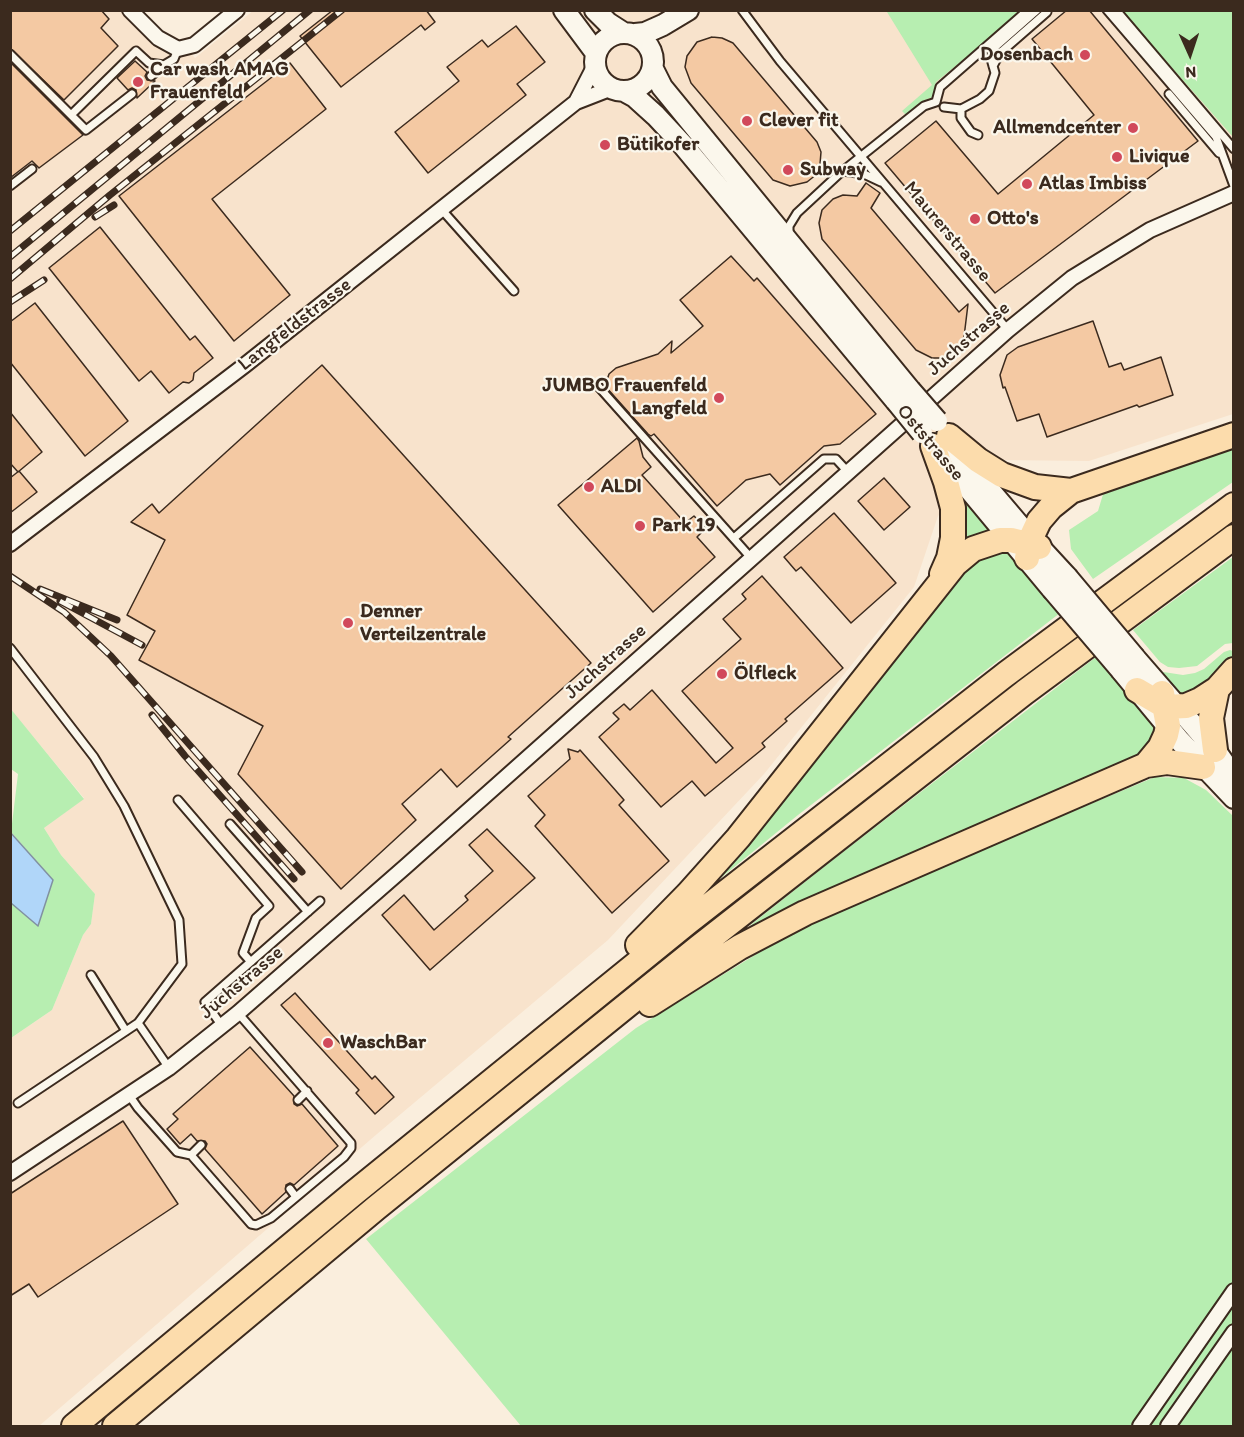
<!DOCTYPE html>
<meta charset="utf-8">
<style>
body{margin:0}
#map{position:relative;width:1244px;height:1437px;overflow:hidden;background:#faeedd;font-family:Itim,sans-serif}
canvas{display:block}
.frame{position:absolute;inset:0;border:12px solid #3b2a1e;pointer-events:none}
.north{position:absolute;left:1160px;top:24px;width:60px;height:60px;-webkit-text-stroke:4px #fbf7ec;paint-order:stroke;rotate:177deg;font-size:16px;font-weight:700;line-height:24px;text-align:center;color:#3b2a1e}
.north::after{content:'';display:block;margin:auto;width:21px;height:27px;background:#3b2a1e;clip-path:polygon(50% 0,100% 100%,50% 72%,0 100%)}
</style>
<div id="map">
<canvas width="1244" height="1437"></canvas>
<div class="frame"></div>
<div class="north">N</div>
</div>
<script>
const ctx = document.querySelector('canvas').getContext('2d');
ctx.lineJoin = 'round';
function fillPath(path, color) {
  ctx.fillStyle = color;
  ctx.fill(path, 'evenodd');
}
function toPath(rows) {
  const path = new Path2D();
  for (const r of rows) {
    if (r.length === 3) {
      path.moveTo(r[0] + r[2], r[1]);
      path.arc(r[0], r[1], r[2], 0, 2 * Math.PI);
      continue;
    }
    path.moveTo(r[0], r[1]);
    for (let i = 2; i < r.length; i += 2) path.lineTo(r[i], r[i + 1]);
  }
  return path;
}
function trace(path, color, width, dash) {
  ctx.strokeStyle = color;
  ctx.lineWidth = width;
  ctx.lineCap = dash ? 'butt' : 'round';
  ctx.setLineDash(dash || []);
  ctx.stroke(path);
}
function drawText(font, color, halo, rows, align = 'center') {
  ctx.font = font + ' Itim,sans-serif';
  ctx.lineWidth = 4.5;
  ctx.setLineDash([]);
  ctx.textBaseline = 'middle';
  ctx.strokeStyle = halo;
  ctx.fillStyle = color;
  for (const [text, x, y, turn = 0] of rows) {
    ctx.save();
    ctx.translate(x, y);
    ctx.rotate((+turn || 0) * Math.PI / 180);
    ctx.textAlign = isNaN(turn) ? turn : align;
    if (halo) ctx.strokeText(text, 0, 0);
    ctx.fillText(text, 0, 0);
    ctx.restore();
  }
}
const built = toPath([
 [254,10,1234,11,1233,414,1089,461,998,460,938,516,914,587,764,774,608,940,377,1134,39,1426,11,1426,11,1038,52,1010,83,935,91,924,95,894,61,855,44,828,84,798,11,710,10,11,130,11,158,38,187,49,195,58]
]);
const green = toPath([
 [892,10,1023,11,936,82,933,97,925,100,906,115,902,111,932,85,887,12],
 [1122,11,1233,11,1233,137],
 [1233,446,1233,482,1093,579,1071,549,1069,530,1098,511,1104,491],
 [962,496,992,531,966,546,960,537],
 [1009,550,1060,613,798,815,695,899,972,559],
 [1233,557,1233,643,1225,644,1197,666,1179,668,1168,667,1160,662,1133,630],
 [1230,650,1233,651,1233,660,1221,673,1183,699,1157,671,1183,675,1195,673,1204,669,1224,652],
 [1096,657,1160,730,1139,758,737,939,753,923,834,859],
 [10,708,84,799,44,828,61,855,95,894,91,924,83,935,52,1010,11,1038,11,903,53,880,11,832,18,774,11,769],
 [1155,777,1184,778,1206,790,1233,816,1233,1426,521,1426,366,1239,636,1028,812,920]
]);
const water = toPath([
 [10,832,53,880,38,926,11,903,10,832]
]);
const building = toPath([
 [10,10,101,10,109,19,101,28,118,46,64,100,10,48,10,10],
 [333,10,426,10,435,22,425,30,421,25,341,87,300,36,333,10],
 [1067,10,1089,10,1198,141,995,293,885,163,936,121,998,194,1094,115,1032,39,1067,10],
 [516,26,545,62,517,84,526,95,428,173,395,132,459,81,447,67,482,40,488,47,516,26],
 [712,37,722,38,733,43,817,142,821,152,820,164,817,174,807,182,790,186,773,180,691,83,685,67,687,56,697,42,712,37],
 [135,61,147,72,145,76,147,80,155,81,137,98,136,90,132,88,128,90,117,78,135,61],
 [10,62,83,135,39,168,32,161,10,178,10,62],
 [290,63,326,109,212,199,290,295,234,341,119,196,290,63],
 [866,183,880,193,871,208,959,312,968,304,964,337,953,354,941,358,932,358,916,350,822,239,819,223,822,210,833,199,843,195,857,196,866,183],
 [100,227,190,340,195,336,213,358,194,373,193,380,189,383,183,382,169,393,151,371,139,381,49,268,100,227],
 [731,256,754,281,757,278,876,414,840,444,824,446,780,485,770,474,746,480,717,506,654,434,651,436,648,434,605,386,609,374,616,368,658,354,672,341,671,353,703,326,680,300,731,256],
 [35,303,128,421,85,456,10,362,10,322,35,303],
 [1093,321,1109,367,1121,363,1124,370,1161,357,1173,395,1139,407,1137,405,1047,437,1039,414,1017,421,1005,387,1003,388,1000,375,1007,355,1018,347,1093,321],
 [322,365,591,663,508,737,511,739,457,787,441,769,402,804,416,820,341,889,238,774,263,726,139,660,155,631,127,615,165,540,131,522,152,504,159,513,322,365],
 [10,412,42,452,18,472,10,463,10,412],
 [637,438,639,441,643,457,651,467,642,475,685,523,694,516,706,528,697,537,715,557,653,612,558,505,637,438],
 [19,471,37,492,10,513,10,478,19,471],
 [884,478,910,507,884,530,858,501,884,478],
 [834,513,896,583,851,623,801,567,796,571,784,557,834,513],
 [762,576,843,668,785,719,787,721,762,743,765,747,705,796,692,781,661,807,599,737,619,719,613,713,624,704,630,710,652,690,716,763,733,748,682,691,741,639,723,619,746,599,742,594,762,576],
 [568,749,578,752,580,750,624,800,619,805,669,861,612,913,535,826,545,815,528,796,570,759,568,749],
 [487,829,535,878,430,970,382,915,404,895,434,930,468,900,465,896,493,871,469,845,487,829],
 [295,993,372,1079,375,1076,394,1097,375,1114,356,1093,359,1090,281,1005,295,993],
 [250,1047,294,1096,294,1104,297,1106,302,1104,338,1146,294,1185,290,1183,286,1185,286,1192,262,1214,205,1149,207,1144,205,1141,197,1141,191,1134,180,1144,167,1129,178,1119,173,1114,250,1047],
 [123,1121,178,1204,38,1297,29,1284,10,1296,10,1194,123,1121]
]);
const lane = toPath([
 [742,10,780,61,1008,330],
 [1107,10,1216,137,1234,186],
 [1116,10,1234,149],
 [10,54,86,130,132,94],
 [993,66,1000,53,1047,12],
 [151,76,164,65],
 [1169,94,1219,153],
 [944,107,961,109],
 [71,115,136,51,149,63,164,65,174,59,178,49],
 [978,135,971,132,961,118,961,109,980,99,989,91,995,73,991,59,992,52,995,47,1037,10],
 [843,171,864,174,881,182],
 [10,186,32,169],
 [442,210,514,291],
 [789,235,789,226,797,213,839,174,924,106,936,102,940,87,1028,10],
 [598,386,752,559],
 [734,538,824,459,836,459,848,472],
 [10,648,94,757,124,806,179,920,182,964,138,1023,169,1068],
 [178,800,269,906,256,918,243,953,251,962],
 [230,824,308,912],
 [91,975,126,1031],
 [222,1026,205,1002,320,901],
 [129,1095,138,1108,177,1152,191,1155,251,1224,256,1225,271,1218,344,1157,351,1148,351,1143,238,1013],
 [298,1100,307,1091],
 [18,1103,138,1023],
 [191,1155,201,1145],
 [290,1189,296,1197]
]);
const street = toPath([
 [130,10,158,38,178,49,194,45,237,10],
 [576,102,595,65],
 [10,544,245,365,576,102,612,88],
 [10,1173,169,1068,238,1013,405,867,1008,330,1072,278,1150,230,1234,193],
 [1140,1426,1234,1291],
 [1168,1426,1234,1332]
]);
const secondary = toPath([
 [564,10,596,53],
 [595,10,608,23,622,32],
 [624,62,29],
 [635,34,645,33,663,25,688,10],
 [653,69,662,87,910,390],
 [624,91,635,97,656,116,683,145,896,401],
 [959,451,969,466,1020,526,1067,577],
 [939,453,1052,589],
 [1135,658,1215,750,1234,777],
 [1121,670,1179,740,1234,798]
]);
const highway = toPath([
 [949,436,978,460,1002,475,1035,487,1071,491],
 [933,446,946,482,953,508,953,538,949,558,942,574],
 [1027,558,1031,538,1039,521,1051,507,1071,491,1234,435],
 [1137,690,1166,707,1186,706,1200,700,1217,689,1234,670],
 [1215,750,1211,718,1217,689],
 [1146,765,1160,748,1166,735,1168,726,1162,693],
 [638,945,688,894,738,838,955,564,973,549,1000,540,1011,540,1039,547],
 [650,1004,740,947,805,913,1146,765,1167,762,1203,767],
 [74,1426,354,1193,688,922,1006,674,1234,505],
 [115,1426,376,1208,699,947,1025,692,1234,537]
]);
const rail = toPath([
 [95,217,114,205],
 [10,231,283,10],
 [10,257,310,10],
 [10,279,110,195,342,10],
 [10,302,44,280],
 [10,576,64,612,111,656,302,872],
 [40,589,117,620],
 [60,601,142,645],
 [152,715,185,756,294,879]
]);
const secondaryBridge = toPath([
 [910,390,937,421],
 [896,401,922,433],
 [1067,577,1135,658],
 [1052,589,1121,670]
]);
const markers = [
 [1085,55,6,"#d1495b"],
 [138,82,6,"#d1495b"],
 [747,121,6,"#d1495b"],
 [1133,128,6,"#d1495b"],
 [605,145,6,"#d1495b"],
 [1117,157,6,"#d1495b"],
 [788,170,6,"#d1495b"],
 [1027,184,6,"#d1495b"],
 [975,219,6,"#d1495b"],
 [719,398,6,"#d1495b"],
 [589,487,6,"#d1495b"],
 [640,526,6,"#d1495b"],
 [348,623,6,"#d1495b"],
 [722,674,6,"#d1495b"],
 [328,1043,6,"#d1495b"]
];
const poiNames = [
 ["Dosenbach",1073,55,"right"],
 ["Car wash AMAG",150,70],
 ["Frauenfeld",150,93],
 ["Clever fit",759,121],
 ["Allmendcenter",1121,128,"right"],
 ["Bütikofer",617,145],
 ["Livique",1129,157],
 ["Subway",800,170],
 ["Atlas Imbiss",1039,184],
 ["Otto's",987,219],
 ["JUMBO Frauenfeld",707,386,"right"],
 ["Langfeld",707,409,"right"],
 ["ALDI",601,487],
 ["Park 19",652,526],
 ["Denner",360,612],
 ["Verteilzentrale",360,635],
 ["Ölfleck",734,674],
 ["WaschBar",340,1043]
];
const streetNames = [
 ["Maurerstrasse",947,232,50],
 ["Langfeldstrasse",295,325,-38],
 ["Juchstrasse",969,339,-41],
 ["Oststrasse",930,443,50],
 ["Juchstrasse",606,662,-42],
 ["Juchstrasse",242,983,-40]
];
fillPath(built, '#f8e3cc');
fillPath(green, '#b7eeb1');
fillPath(water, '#b0d6f9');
trace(water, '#8191a1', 1.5);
fillPath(building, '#f4c9a3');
trace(building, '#3b2a1e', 1.5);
trace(lane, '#3b2a1e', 11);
trace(street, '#3b2a1e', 18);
trace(secondary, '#3b2a1e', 24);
trace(highway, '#3b2a1e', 28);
trace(lane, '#fbf7ec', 7);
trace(street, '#fbf7ec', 14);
trace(secondary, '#fbf7ec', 20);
trace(highway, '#fcdcac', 24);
trace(rail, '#3b2a1e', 7);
trace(rail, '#fbf7ec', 4.5, [14]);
trace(secondaryBridge, '#3b2a1e', 24, []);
trace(secondaryBridge, '#fbf7ec', 20);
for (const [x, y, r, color] of markers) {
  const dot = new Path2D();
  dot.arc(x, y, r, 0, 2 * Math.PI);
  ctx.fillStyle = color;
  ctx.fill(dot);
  trace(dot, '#fbf7ec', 2);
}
drawText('bold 20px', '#3b2a1e', '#fbf7ec', poiNames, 'left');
drawText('20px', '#3b2a1e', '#fbf7ec', streetNames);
</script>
